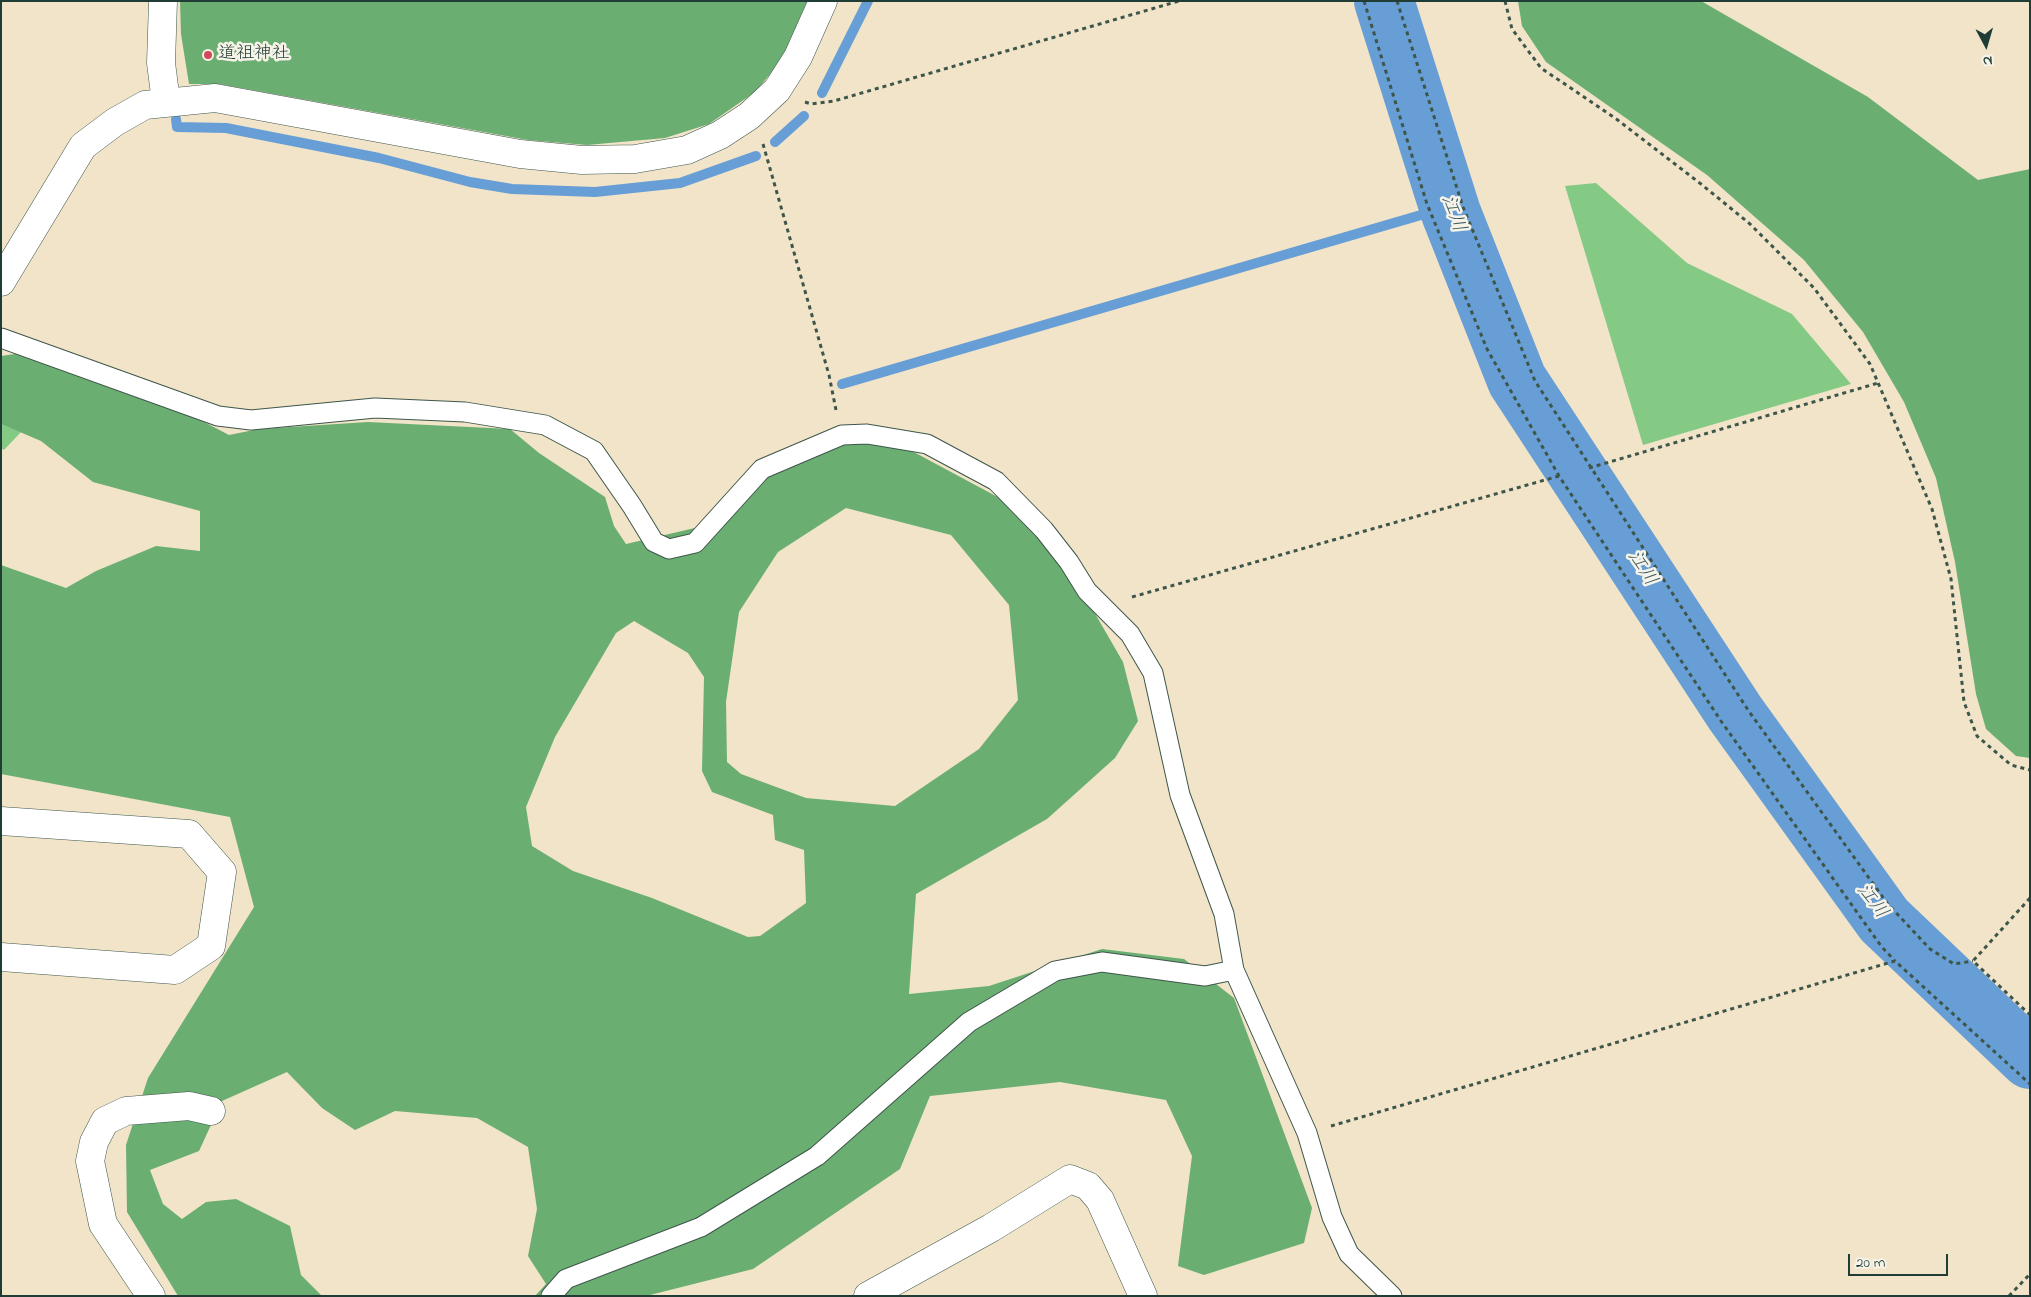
<!DOCTYPE html>
<meta charset="utf-8">
<style>
body{margin:0}
#map{position:relative;width:2031px;height:1297px;overflow:hidden;background:#f1e4c9;font-family:"Indie Flower",sans-serif}
canvas{display:block}
.frame{position:absolute;inset:0;border:2px solid #1f3d34;pointer-events:none}
.north{position:absolute;left:1961px;top:20px;width:50px;height:50px;-webkit-text-stroke:4px #f7f3e8;paint-order:stroke;rotate:174deg;font-size:14px;font-weight:700;line-height:20px;text-align:center;color:#1f3d34}
.north::after{content:'';display:block;margin:auto;width:18px;height:22px;background:#1f3d34;clip-path:polygon(50% 0,100% 100%,50% 72%,0 100%)}
.scale{position:absolute;left:1848px;top:1254px;width:100px;height:22px;box-sizing:border-box;border:2px solid #1f3d34;border-top:0;padding-left:6px;font-size:15px;line-height:18px;white-space:nowrap;color:#1f3d34;-webkit-text-stroke:4px #f7f3e8;paint-order:stroke}
</style>
<div id="map">
<canvas width="2031" height="1297"></canvas>
<div class="frame"></div>
<div class="north">N</div>
<div class="scale">20 m</div>
</div>
<script>
const ctx = document.querySelector('canvas').getContext('2d');
ctx.lineJoin = 'round';
function fillPath(path, color) {
  ctx.fillStyle = color;
  ctx.fill(path, 'evenodd');
}
function toPath(rows) {
  const path = new Path2D();
  for (const r of rows) {
    path.moveTo(r[0], r[1]);
    for (let i = 2; i < r.length; i += 2) path.lineTo(r[i], r[i + 1]);
  }
  return path;
}
function trace(path, color, width, dash) {
  ctx.strokeStyle = color;
  ctx.lineWidth = width;
  ctx.lineCap = dash ? 'butt' : 'round';
  ctx.setLineDash(dash || []);
  ctx.stroke(path);
}
function drawText(font, color, halo, rows, align = 'center') {
  ctx.font = font + ' "Indie Flower","Klee One",sans-serif';
  ctx.lineWidth = 5;
  ctx.setLineDash([]);
  ctx.textBaseline = 'middle';
  ctx.strokeStyle = halo;
  ctx.fillStyle = color;
  for (const [text, x, y, turn = 0] of rows) {
    ctx.save();
    ctx.translate(x, y);
    ctx.rotate((+turn || 0) * Math.PI / 180);
    ctx.textAlign = isNaN(turn) ? turn : align;
    if (halo) ctx.strokeText(text, 0, 0);
    ctx.fillText(text, 0, 0);
    ctx.restore();
  }
}
const green = toPath([
 [1596,183,1687,263,1792,314,1851,384,1643,445,1565,186],
 [1,424,21,432,4,450,1,448]
]);
const forest = toPath([
 [180,1,809,1,781,61,755,92,709,124,665,138,587,145,528,140,219,84,189,84,181,34],
 [1518,1,1701,1,1868,97,1978,180,2030,169,2030,758,2016,756,1986,729,1976,694,1955,562,1936,478,1904,402,1863,332,1804,260,1707,175,1546,62,1522,26],
 [22,353,185,412,229,435,259,429,368,422,510,429,539,453,605,497,614,526,626,544,699,527,767,476,839,443,863,439,910,450,1007,502,1071,572,1123,662,1138,721,1115,758,1047,819,916,894,909,994,989,986,1102,949,1184,959,1234,998,1312,1208,1304,1243,1204,1275,1178,1266,1192,1156,1166,1100,1060,1082,930,1096,900,1169,753,1269,646,1296,535,1296,546,1284,528,1256,537,1209,528,1147,477,1118,395,1111,355,1130,322,1108,287,1072,222,1101,199,1151,150,1170,163,1204,182,1219,206,1202,236,1199,290,1226,301,1275,322,1296,178,1296,127,1212,126,1145,148,1078,254,907,230,817,1,774,1,565,66,588,96,571,156,546,200,551,200,511,93,482,41,441,1,424,1,356],
 [846,508,951,535,1009,605,1018,700,979,749,895,806,806,798,741,774,727,762,726,702,739,612,778,552],
 [634,621,688,653,704,677,702,771,712,792,773,815,775,840,804,850,806,903,760,936,748,937,652,898,573,871,532,846,526,807,555,737,616,633]
]);
const stream = toPath([
 [822,93,868,1],
 [176,119,177,127,226,128,379,158,470,182,512,189,595,192,680,183,756,156],
 [775,142,804,116],
 [1443,209,1449,207],
 [842,384,1421,215]
]);
const river = toPath([
 [1384,1,1451,213,1517,380,1735,713,1884,920,2030,1059]
]);
const path = toPath([
 [1364,1,1427,204,1487,349,1512,393,1559,476,1721,721,1881,946,1895,961],
 [1397,1,1463,207,1535,381,1748,710,1887,903,1930,949,1954,964,1973,961],
 [1505,1,1512,29,1541,68,1615,118,1701,184,1750,224,1814,288,1870,364,1932,509,1951,579,1964,702,1977,736,2011,765,2030,770],
 [805,102,811,104,834,101,1179,1],
 [763,144,829,375,836,410],
 [1589,468,1878,383],
 [1132,597,1559,476],
 [2030,898,1973,961,2030,1015],
 [1331,1126,1895,961,2030,1084],
 [2009,1296,2030,1274]
]);
const service = toPath([
 [1,338,218,416,251,420,375,408,465,412,545,425,594,451,632,506,654,542,669,549,695,543,762,469,842,435,867,434,927,444,996,481,1044,530,1069,562,1087,591,1130,634,1153,673,1180,795,1224,914,1234,970,1307,1133,1332,1217,1349,1254,1392,1296],
 [551,1296,566,1279,701,1227,817,1156,969,1022,1055,971,1102,962,1205,976,1234,970]
]);
const minor = toPath([
 [163,1,161,63,166,102],
 [1,282,83,146,115,122,145,105,215,98,520,154,582,160,635,159,687,150,720,135,749,116,777,90,798,57,823,1],
 [1,821,189,834,222,872,211,946,175,970,1,957],
 [151,1296,103,1224,90,1161,94,1142,105,1121,126,1111,189,1106,211,1111],
 [868,1296,991,1228,1070,1179,1088,1186,1100,1200,1143,1296]
]);
const markers = [
 [208,55,5,"#d1495b"]
];
const poiNames = [
 ["道祖神社",218,55]
];
const waterNames = [
 ["江川",1452,214,70],
 ["江川",1641,569,57],
 ["江川",1871,902,53]
];
fillPath(green, '#84ca84');
fillPath(forest, '#6bae72');
trace(stream, '#679ed5', 10);
trace(river, '#679ed5', 60);
trace(service, '#3e564a', 21);
trace(minor, '#3e564a', 29);
trace(path, '#3e564a', 3, [4, 4]);
trace(service, '#fff', 19);
trace(minor, '#fff', 28);
for (const [x, y, r, color] of markers) {
  const dot = new Path2D();
  dot.arc(x, y, r, 0, 2 * Math.PI);
  ctx.fillStyle = color;
  ctx.fill(dot);
  trace(dot, '#f7f3e8', 2);
}
drawText('18px', '#1f3d34', '#f7f3e8', poiNames, 'left');
drawText('italic 19px', '#355a64', '#f7f3e8', waterNames);
</script>
